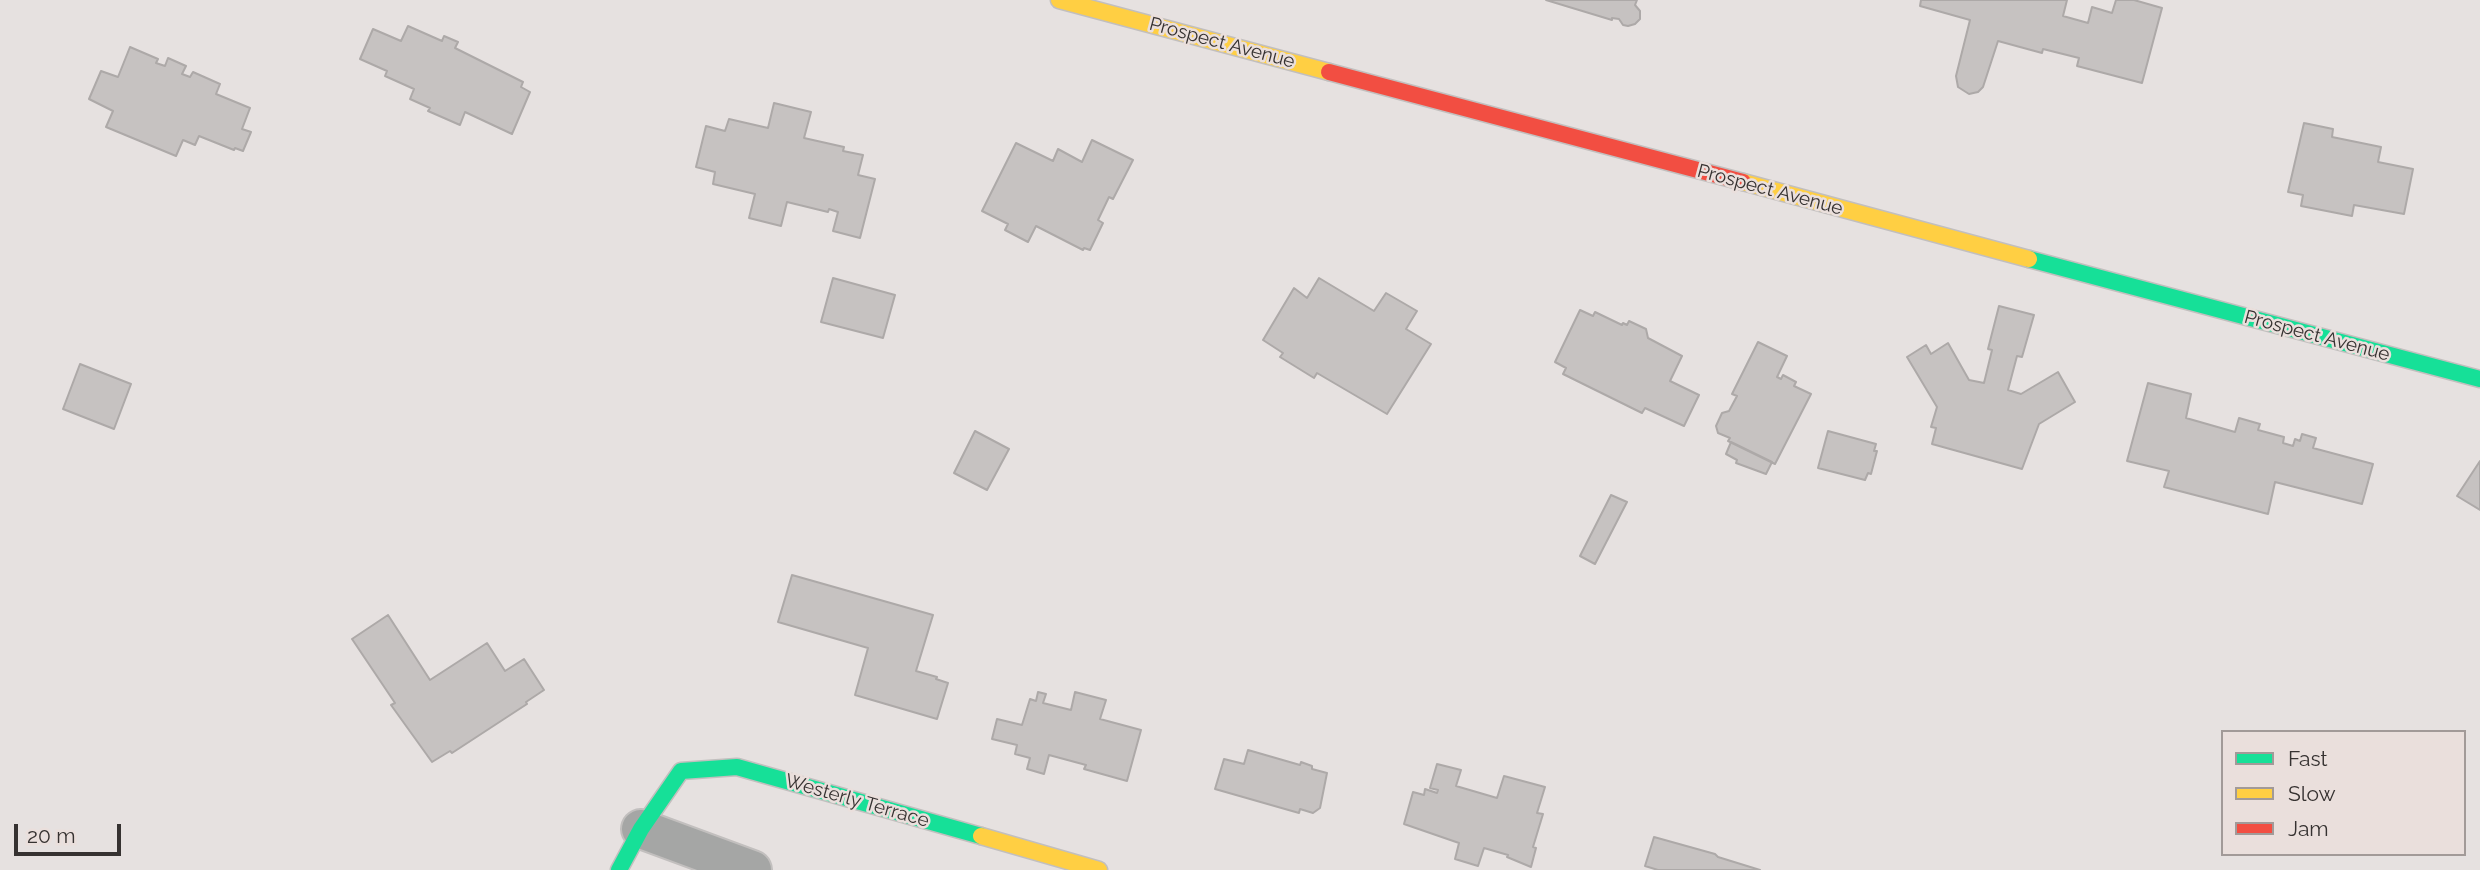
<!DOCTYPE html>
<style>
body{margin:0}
#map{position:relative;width:2480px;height:870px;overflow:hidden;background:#e6e1e0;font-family:Raleway,sans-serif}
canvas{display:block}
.legend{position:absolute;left:2221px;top:730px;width:245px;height:126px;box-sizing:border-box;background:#eadfdc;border:2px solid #a29a98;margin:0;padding:9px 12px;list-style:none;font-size:21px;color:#363231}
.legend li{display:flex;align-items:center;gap:14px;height:35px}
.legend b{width:35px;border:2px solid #a29a98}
.scale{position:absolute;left:14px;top:824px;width:107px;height:32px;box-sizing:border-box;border:4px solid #363231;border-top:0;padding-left:9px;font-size:21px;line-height:24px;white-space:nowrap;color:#363231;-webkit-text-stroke:5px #eadfdc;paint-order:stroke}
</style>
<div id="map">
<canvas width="2480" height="870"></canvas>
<ul class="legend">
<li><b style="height:9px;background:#16e098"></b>Fast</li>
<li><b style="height:9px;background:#ffcf43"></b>Slow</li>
<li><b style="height:9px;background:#f24e42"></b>Jam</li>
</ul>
<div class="scale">20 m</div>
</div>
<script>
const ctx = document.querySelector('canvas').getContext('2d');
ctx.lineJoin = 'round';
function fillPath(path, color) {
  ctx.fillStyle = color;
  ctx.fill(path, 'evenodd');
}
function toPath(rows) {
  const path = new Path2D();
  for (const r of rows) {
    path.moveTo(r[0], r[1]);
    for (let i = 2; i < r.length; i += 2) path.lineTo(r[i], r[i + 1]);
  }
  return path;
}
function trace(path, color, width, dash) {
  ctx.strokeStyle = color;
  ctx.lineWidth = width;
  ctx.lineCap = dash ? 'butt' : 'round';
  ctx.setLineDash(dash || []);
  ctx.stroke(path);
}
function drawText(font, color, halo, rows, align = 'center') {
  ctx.font = font + ' Raleway,sans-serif';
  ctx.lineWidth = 5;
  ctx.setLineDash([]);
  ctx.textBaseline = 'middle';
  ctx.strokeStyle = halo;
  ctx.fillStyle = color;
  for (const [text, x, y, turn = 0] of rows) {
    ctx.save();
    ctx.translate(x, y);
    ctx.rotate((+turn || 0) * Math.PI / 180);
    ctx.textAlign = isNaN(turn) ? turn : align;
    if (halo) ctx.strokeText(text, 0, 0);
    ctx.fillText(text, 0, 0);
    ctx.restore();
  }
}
const building = toPath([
 [1546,0,1637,0,1635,5,1640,11,1640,19,1635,24,1628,26,1623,25,1619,19,1612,18,1612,20,1546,0],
 [1921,0,2067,0,2063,16,2088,23,2092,7,2112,13,2116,0,2134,0,2162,8,2142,83,2077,66,2079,58,2043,49,2042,53,1998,41,1983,87,1978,92,1969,94,1958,87,1956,76,1970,20,1920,6,1921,0],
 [408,26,442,41,444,36,458,42,455,48,523,82,521,87,530,92,512,134,465,112,460,125,428,111,430,108,410,99,414,89,385,76,387,71,360,59,373,29,401,41,408,26],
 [130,47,158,59,156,63,165,66,168,58,186,66,182,74,190,77,193,72,220,84,216,94,250,108,242,129,251,132,243,151,235,148,234,150,199,136,195,145,183,140,176,156,106,127,113,111,89,99,101,71,118,77,130,47],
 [774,103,811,112,804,138,844,147,843,151,863,155,858,175,875,179,860,238,833,231,838,212,829,209,828,212,787,202,781,226,749,218,755,194,713,184,715,172,696,167,706,126,725,131,729,119,768,128,774,103],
 [2304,123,2333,129,2332,137,2381,147,2378,162,2413,169,2404,214,2354,205,2352,216,2301,206,2303,195,2288,192,2304,123],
 [1092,140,1133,160,1113,199,1109,197,1098,220,1103,223,1090,250,1084,248,1083,250,1036,226,1028,242,1005,230,1008,224,982,211,1016,143,1053,161,1058,149,1082,162,1092,140],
 [833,278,895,295,883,338,821,322,833,278],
 [1319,278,1374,311,1386,293,1417,311,1406,329,1431,344,1387,414,1317,373,1314,378,1280,357,1283,353,1263,340,1294,288,1307,298,1319,278],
 [1999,306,2034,315,2022,357,2017,356,2008,390,2021,394,2058,372,2075,402,2039,424,2022,469,1932,444,1936,428,1931,427,1937,407,1907,357,1926,345,1931,354,1948,343,1969,380,1984,383,1992,350,1988,349,1999,306],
 [1580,310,1593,316,1595,312,1622,325,1623,323,1627,325,1629,321,1646,329,1648,338,1682,356,1670,381,1699,395,1684,426,1645,408,1642,413,1563,374,1566,368,1555,362,1580,310],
 [1758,342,1787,356,1777,377,1781,379,1783,375,1796,382,1794,386,1811,394,1775,464,1728,441,1730,438,1718,433,1716,426,1722,413,1729,411,1737,396,1732,394,1758,342],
 [80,364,131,384,114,429,63,409,80,364],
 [2148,383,2191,394,2186,418,2235,432,2239,418,2260,424,2258,430,2284,437,2283,443,2293,446,2295,439,2300,441,2302,434,2316,438,2313,448,2373,464,2362,504,2275,482,2268,514,2164,487,2169,471,2127,461,2148,383],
 [975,431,1009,449,987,490,954,473,975,431],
 [1828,431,1876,444,1874,451,1877,451,1871,474,1868,473,1865,480,1818,468,1828,431],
 [1731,442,1772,462,1766,474,1736,463,1737,460,1726,454,1731,442],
 [2480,461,2480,510,2457,496,2480,461],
 [1611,495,1627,502,1595,564,1580,556,1611,495],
 [792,575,933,615,916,671,937,677,936,679,948,683,937,719,855,695,868,648,778,622,792,575],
 [388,615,430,680,487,643,505,671,524,659,544,690,526,702,527,704,452,753,450,751,432,762,391,705,395,703,352,639,388,615],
 [1038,692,1046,694,1043,703,1071,710,1075,692,1106,700,1100,719,1141,730,1127,781,1084,769,1086,765,1049,755,1044,774,1027,769,1030,758,1015,754,1017,745,992,739,997,719,1022,725,1030,699,1036,701,1038,692],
 [1248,750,1300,765,1301,762,1312,766,1312,769,1327,773,1320,808,1313,813,1300,809,1299,813,1215,789,1224,759,1244,764,1248,750],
 [1437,764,1461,770,1456,786,1497,798,1504,776,1545,787,1537,813,1543,814,1533,847,1536,848,1531,867,1507,857,1508,855,1484,848,1478,866,1455,859,1459,843,1404,824,1413,792,1424,795,1425,789,1437,793,1438,790,1430,788,1437,764],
 [1654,837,1715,854,1718,857,1760,870,1658,870,1645,866,1654,837]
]);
const street = toPath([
 [641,829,752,870]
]);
const fast = toPath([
 [2029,259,2480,379],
 [619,870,641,829,681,771,737,767,981,836]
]);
const slow = toPath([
 [1059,0,1329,72],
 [1743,182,2029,259],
 [981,836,1099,870]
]);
const jam = toPath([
 [1329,72,1743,182]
]);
const streetNames = [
 ["Prospect Avenue",1222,43,15],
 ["Prospect Avenue",1770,190,15],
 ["Prospect Avenue",2317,336,15],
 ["Westerly Terrace",857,801,16]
];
fillPath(building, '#c6c2c1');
trace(building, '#ada9a8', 2);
trace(street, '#c2bfbe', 42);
trace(fast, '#c2bfbe', 19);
trace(slow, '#c2bfbe', 19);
trace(jam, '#c2bfbe', 19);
trace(street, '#a5a6a5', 38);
trace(fast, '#16e098', 16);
trace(slow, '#ffcf43', 16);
trace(jam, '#f24e42', 16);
drawText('19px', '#363231', '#eadfdc', streetNames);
</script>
